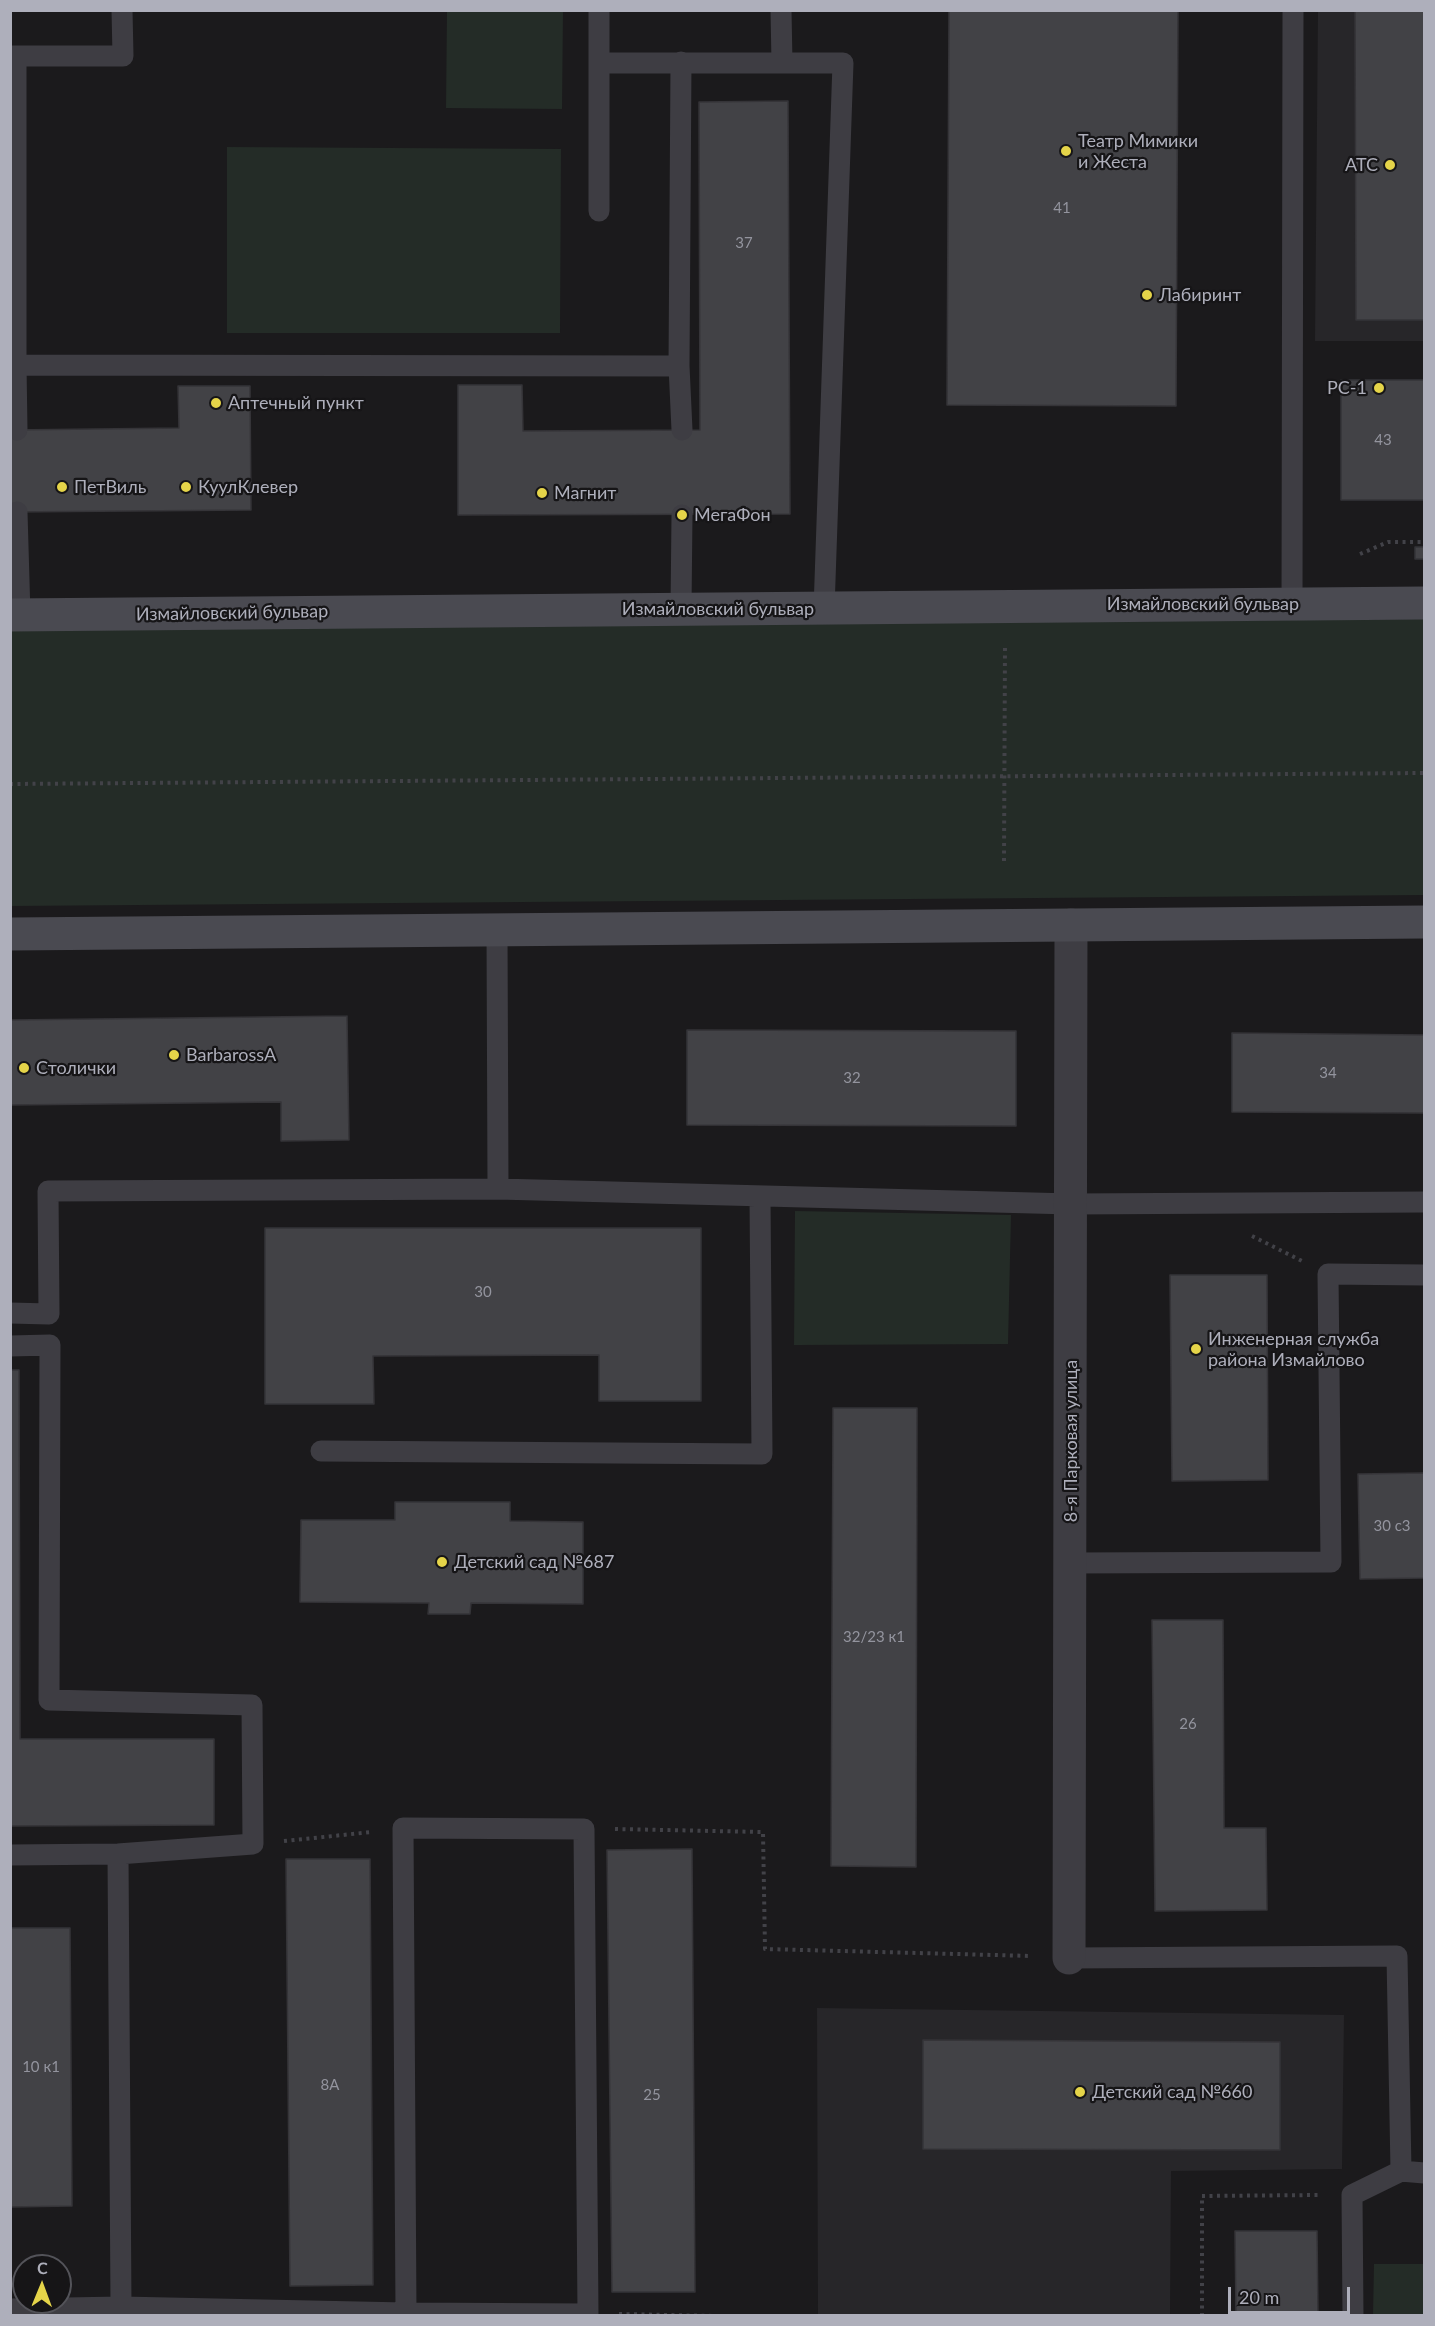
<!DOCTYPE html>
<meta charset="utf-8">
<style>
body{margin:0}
#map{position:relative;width:1435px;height:2326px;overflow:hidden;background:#1b1a1c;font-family:Lato,sans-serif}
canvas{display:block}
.frame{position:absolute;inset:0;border:12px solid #aeafbb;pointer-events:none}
.north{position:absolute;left:12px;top:2254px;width:60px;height:60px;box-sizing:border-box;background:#161517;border:2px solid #535359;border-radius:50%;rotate:1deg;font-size:16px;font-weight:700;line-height:24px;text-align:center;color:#aeafbb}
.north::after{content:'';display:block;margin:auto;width:21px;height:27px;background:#e5d449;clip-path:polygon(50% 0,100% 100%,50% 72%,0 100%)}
.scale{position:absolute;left:1228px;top:2287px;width:122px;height:27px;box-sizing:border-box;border:3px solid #aeafbb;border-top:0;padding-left:8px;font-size:18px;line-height:21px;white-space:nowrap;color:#aeafbb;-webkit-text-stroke:4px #161517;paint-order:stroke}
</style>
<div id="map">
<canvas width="1435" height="2326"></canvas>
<div class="frame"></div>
<div class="north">С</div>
<div class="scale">20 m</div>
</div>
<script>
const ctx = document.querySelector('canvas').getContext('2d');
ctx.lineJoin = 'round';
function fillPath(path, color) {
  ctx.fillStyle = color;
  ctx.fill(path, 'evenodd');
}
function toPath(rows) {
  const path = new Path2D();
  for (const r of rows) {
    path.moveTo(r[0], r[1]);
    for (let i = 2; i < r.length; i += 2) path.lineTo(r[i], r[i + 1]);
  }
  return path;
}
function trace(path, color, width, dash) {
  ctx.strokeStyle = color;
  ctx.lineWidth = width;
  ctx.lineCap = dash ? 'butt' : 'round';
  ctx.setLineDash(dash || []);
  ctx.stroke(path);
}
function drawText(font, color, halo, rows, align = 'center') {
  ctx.font = font + ' Lato,sans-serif';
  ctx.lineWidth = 4.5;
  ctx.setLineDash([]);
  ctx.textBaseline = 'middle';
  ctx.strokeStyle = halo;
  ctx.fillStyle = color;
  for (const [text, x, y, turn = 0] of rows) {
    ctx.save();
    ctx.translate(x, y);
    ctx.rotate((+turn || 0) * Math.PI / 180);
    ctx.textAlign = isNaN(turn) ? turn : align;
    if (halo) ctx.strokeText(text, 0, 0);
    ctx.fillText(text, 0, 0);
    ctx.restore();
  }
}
const built = toPath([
 [1318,11,1424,11,1424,341,1315,341],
 [817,2008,1344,2015,1342,2169,1171,2171,1170,2315,818,2315]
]);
const green = toPath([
 [447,11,563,11,562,109,446,108],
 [227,147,561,149,560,333,227,333],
 [1424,619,1424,895,11,906,10,630],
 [795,1211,1011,1215,1008,1344,794,1345],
 [1374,2264,1424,2264,1424,2315,1373,2315]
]);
const building = toPath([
 [949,10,1178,10,1176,406,947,405,949,10],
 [1355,10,1424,10,1424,320,1356,320,1355,10],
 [788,101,790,514,458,515,458,385,522,385,523,431,700,430,699,102,788,101],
 [1341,380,1424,380,1424,500,1341,500,1341,380],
 [178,386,250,386,251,510,10,512,10,430,179,428,178,386],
 [1415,547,1424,547,1424,559,1415,559,1415,547],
 [347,1016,349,1140,281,1141,281,1102,10,1105,10,1020,347,1016],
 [687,1030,1016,1031,1016,1126,687,1125,687,1030],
 [1232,1033,1424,1035,1424,1113,1232,1112,1232,1033],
 [265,1228,701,1228,701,1401,599,1401,599,1355,373,1356,374,1404,265,1404,265,1228],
 [1170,1275,1267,1275,1268,1480,1172,1481,1170,1275],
 [10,1370,19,1370,20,1739,214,1739,214,1825,10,1826,10,1370],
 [833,1408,917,1408,916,1867,831,1866,833,1408],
 [1424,1473,1424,1578,1360,1579,1358,1474,1424,1473],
 [395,1502,510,1502,510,1521,583,1522,583,1604,471,1603,470,1614,428,1614,429,1603,300,1602,301,1520,395,1520,395,1502],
 [1152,1620,1223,1620,1224,1828,1266,1828,1267,1910,1155,1911,1152,1620],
 [692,1849,695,2292,612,2292,607,1850,692,1849],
 [286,1859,370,1859,373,2285,290,2286,286,1859],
 [10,1928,70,1928,72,2206,10,2207,10,1928],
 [923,2040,1280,2042,1280,2150,923,2149,923,2040],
 [1235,2231,1317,2231,1318,2316,1236,2316,1235,2231]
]);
const path = toPath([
 [1360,554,1388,542,1424,542],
 [10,784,1424,773],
 [1004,861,1005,644],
 [1252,1236,1302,1261],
 [615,1829,763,1832,765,1949,1032,1956],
 [284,1841,372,1832],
 [619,2314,717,2316],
 [1202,2316,1202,2196,1321,2195]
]);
const lane = toPath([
 [599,10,599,211],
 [781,10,782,63,843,63,824,609],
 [10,56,123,56,122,10],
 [16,56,16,365,679,366],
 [681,62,679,366,682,430],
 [599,63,782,63],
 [16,365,17,430],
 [17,512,20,615],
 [1292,604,1293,10],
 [681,608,682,515],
 [497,930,498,1189,1071,1204,1424,1202],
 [10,1313,49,1314,48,1191,498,1189],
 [10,1346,50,1345,49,1700,252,1705,253,1844,118,1854,10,1855],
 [321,1451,762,1454,760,1196],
 [1071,1563,1331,1562,1328,1274,1424,1275],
 [1069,1958,1397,1956,1401,2171],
 [121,2307,406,2313,588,2314,584,1829,403,1828,406,2313],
 [10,2309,121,2307,118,1854],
 [1353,2316,1352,2195,1401,2171,1424,2173]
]);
const street = toPath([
 [1069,1958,1071,925]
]);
const secondary = toPath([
 [10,615,1424,603],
 [10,934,1424,922]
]);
const markers = [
 [1066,151,6,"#e5d449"],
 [1390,165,6,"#e5d449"],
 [1147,295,6,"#e5d449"],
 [1379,388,6,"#e5d449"],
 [216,403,6,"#e5d449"],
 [62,487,6,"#e5d449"],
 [186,487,6,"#e5d449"],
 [542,493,6,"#e5d449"],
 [682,515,6,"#e5d449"],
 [174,1055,6,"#e5d449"],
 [24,1068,6,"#e5d449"],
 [1196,1349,6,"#e5d449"],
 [442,1562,6,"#e5d449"],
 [1080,2092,6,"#e5d449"]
];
const numberNames = [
 ["41",1062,208],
 ["37",744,243],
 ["43",1383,440],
 ["34",1328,1073],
 ["32",852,1078],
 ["30",483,1292],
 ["30 с3",1392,1526],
 ["32/23 к1",874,1637],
 ["26",1188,1724],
 ["10 к1",41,2067],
 ["8А",330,2085],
 ["25",652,2095]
];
const poiNames = [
 ["Театр Мимики",1078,141],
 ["и Жеста",1078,162],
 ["АТС",1378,165,"right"],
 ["Лабиринт",1159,295],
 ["PC-1",1367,388,"right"],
 ["Аптечный пункт",228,403],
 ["ПетВиль",74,487],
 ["КуулКлевер",198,487],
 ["Магнит",554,493],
 ["МегаФон",694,515],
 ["BarbarossA",186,1055],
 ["Столички",36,1068],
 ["Инженерная служба",1208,1339],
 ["района Измайлово",1208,1360],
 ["Детский сад №687",454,1562],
 ["Детский сад №660",1092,2092]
];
const streetNames = [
 ["Измайловский бульвар",1203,604],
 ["Измайловский бульвар",718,609],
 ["Измайловский бульвар",232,613,-1],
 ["8-я Парковая улица",1071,1441,-90]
];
fillPath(built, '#272629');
fillPath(green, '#242c27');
fillPath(building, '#424246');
trace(building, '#353438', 1.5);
trace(path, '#424248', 4, [3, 4.5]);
trace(lane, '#3e3d43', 21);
trace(street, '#3e3d43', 33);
trace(secondary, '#4a4a51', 33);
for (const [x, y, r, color] of markers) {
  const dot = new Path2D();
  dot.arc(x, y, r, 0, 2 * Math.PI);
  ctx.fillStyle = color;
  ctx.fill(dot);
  trace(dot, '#161517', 2);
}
drawText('15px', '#93949e', null, numberNames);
drawText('18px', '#aeafbb', '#161517', poiNames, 'left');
drawText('18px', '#aeafbb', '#161517', streetNames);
</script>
